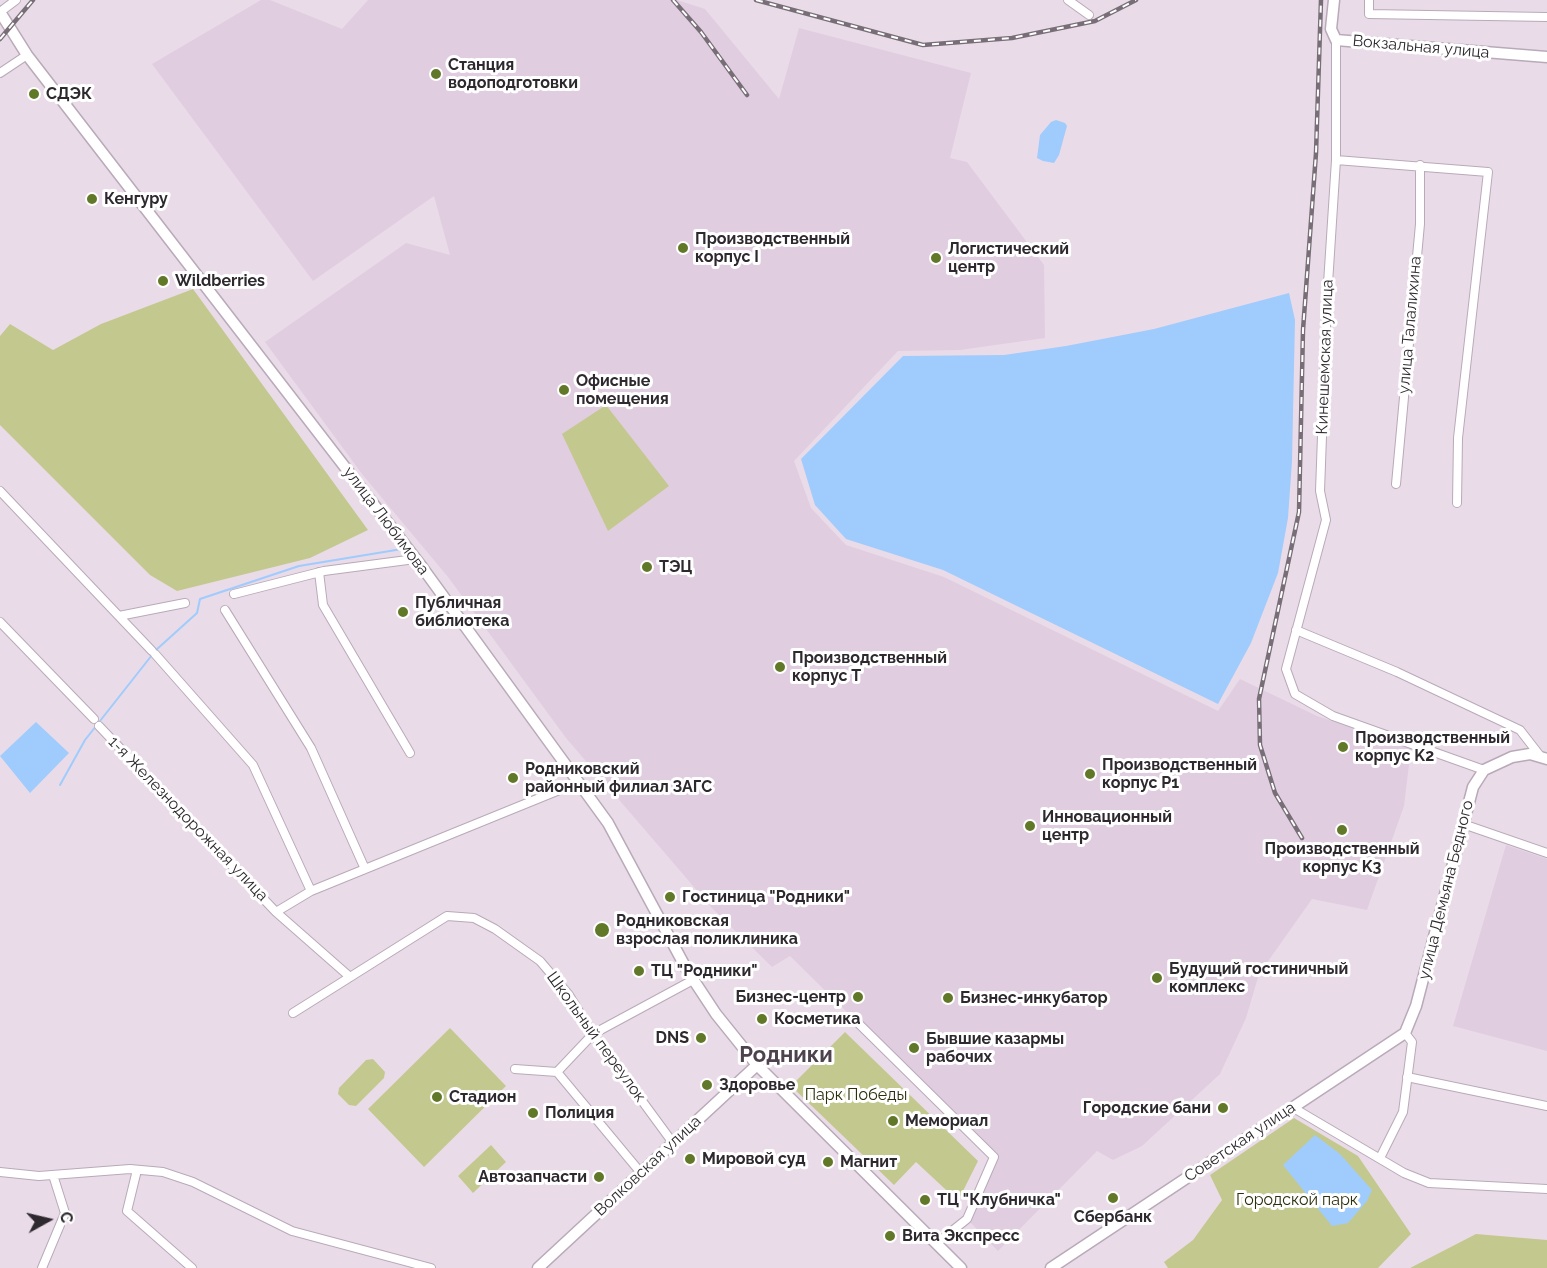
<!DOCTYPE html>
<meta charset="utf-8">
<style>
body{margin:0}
#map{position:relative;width:1547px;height:1268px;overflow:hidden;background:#eadbe9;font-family:Raleway,sans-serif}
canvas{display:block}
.north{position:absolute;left:18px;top:1190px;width:60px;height:60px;-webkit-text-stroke:4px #fff;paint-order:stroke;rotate:82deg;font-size:16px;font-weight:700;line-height:24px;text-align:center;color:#2e292e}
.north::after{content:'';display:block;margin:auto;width:21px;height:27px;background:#2e292e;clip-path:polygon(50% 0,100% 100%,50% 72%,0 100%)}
</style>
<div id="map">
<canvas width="1547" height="1268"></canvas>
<div class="north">С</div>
</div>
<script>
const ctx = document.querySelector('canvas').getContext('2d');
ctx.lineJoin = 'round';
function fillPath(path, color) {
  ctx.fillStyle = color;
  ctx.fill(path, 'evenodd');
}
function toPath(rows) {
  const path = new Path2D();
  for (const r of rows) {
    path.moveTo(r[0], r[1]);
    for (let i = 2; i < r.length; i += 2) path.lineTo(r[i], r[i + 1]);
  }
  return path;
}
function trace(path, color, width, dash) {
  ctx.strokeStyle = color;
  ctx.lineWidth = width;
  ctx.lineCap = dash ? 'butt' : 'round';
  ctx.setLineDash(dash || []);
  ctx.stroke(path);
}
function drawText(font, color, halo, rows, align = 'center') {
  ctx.font = font + ' Raleway,sans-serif';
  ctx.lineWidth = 6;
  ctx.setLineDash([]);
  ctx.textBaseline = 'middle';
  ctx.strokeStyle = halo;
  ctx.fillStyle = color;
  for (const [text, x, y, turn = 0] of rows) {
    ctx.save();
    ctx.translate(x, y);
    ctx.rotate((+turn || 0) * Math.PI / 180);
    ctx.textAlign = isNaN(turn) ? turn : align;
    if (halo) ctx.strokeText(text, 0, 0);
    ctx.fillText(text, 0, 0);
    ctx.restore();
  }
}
const built = toPath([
 [261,0,270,0,342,29,368,0,677,0,705,9,779,99,799,28,971,73,950,158,967,162,1044,265,1045,338,960,350,898,351,794,461,811,508,846,545,944,577,1218,711,1240,679,1317,716,1411,748,1404,806,1367,910,1312,899,1259,974,1246,1018,1220,1074,1142,1146,1113,1160,1097,1151,998,1251,967,1219,994,1157,790,956,772,967,712,908,566,738,448,577,362,474,265,342,406,243,450,255,434,196,313,281,152,64],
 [1506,845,1547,859,1547,1051,1453,1026]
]);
const green = toPath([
 [193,289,368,530,310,558,177,591,150,575,0,425,0,336,10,324,53,350,101,324],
 [606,405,669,486,608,531,562,434],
 [450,1028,506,1086,424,1167,368,1109],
 [845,1032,978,1161,958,1201,916,1162,894,1185,791,1086],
 [373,1059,385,1072,384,1078,356,1106,349,1105,338,1094,339,1088,366,1060],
 [1294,1118,1358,1156,1411,1234,1378,1268,1168,1268,1164,1262,1193,1240,1222,1200,1210,1175],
 [491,1145,506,1162,473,1193,458,1176],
 [1476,1234,1547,1240,1547,1268,1410,1268]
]);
const water = toPath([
 [1056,120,1065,123,1067,126,1059,155,1054,163,1043,161,1037,158,1040,135,1051,122],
 [1289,293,1295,320,1292,461,1288,518,1278,573,1251,643,1218,704,943,570,846,539,815,505,801,459,903,356,1004,355,1066,346,1154,329],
 [36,722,69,753,30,793,0,756],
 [1315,1135,1340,1154,1372,1190,1367,1201,1348,1223,1332,1226,1283,1165]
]);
const stream = toPath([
 [156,650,197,613,200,599,299,566,402,549],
 [60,785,85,740,152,655]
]);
const minor = toPath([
 [1068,0,1089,15],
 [1369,0,1369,14,1547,17],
 [0,12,16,0],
 [1336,40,1336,160,1327,299,1320,491,1326,520,1286,669,1295,694,1333,716,1484,770],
 [0,73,27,55],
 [1336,160,1488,172,1458,438,1457,503],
 [1396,484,1420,224,1420,165],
 [0,491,152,651],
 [319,572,323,605,410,753],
 [234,594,324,571,415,559],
 [225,610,311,748,365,869],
 [119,616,185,603],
 [0,622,94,719],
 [1296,630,1397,672,1520,730,1541,757],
 [155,654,253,765,311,891],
 [99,726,276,912,350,977],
 [1463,824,1547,853],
 [276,912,311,891,579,782],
 [293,1013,447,916,474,918,495,929,540,961,569,995,593,1034,673,1143],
 [855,1020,994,1157,967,1219,937,1243],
 [515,1069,557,1072,641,1173],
 [557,1072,593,1034,693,980],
 [1407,1077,1547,1106],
 [1292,1107,1404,1173,1429,1183,1547,1189],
 [1380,1158,1403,1112,1412,1042,1405,1033],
 [137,1170,127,1211,192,1268],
 [0,1172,39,1176,130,1169,163,1172,193,1182,292,1231,431,1268],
 [42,1268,65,1213,53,1175]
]);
const major = toPath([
 [1334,0,1331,29,1336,40,1547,57],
 [0,12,27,55,422,567,608,823,687,970,716,1014,757,1065,961,1268],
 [538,1268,757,1065],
 [1051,1268,1405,1033,1416,1006,1473,787,1484,770,1512,757,1530,754,1547,759]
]);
const rail = toPath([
 [673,0,701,32,747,95],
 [756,0,923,45,1012,38,1095,21,1136,0],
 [0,39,33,0],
 [1302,838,1275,793,1260,745,1259,699,1299,512,1303,330,1316,153,1321,0]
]);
const markers = [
 [436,74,6,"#627829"],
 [34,94,6,"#627829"],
 [92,199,6,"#627829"],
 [683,248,6,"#627829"],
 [936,258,6,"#627829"],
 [163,281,6,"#627829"],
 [564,390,6,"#627829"],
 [647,567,6,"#627829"],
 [403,612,6,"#627829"],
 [780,667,6,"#627829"],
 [1343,747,6,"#627829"],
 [1090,774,6,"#627829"],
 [513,778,6,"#627829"],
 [1030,826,6,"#627829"],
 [1342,830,6,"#627829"],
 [670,897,6,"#627829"],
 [602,930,8,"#627829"],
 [639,971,6,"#627829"],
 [1157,978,6,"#627829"],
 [858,997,6,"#627829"],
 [948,998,6,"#627829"],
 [762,1019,6,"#627829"],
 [701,1038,6,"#627829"],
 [914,1048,6,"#627829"],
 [707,1085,6,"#627829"],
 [437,1097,6,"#627829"],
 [1223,1108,6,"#627829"],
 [533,1113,6,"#627829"],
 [893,1121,6,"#627829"],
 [690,1159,6,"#627829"],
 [828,1162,6,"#627829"],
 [599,1177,6,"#627829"],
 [1113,1198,6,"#627829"],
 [925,1200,6,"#627829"],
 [890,1236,6,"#627829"]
];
const streetNames = [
 ["Вокзальная улица",1421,47,5],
 ["улица Талалихина",1410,325,-85],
 ["Кинешемская улица",1325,357,-88],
 ["улица Любимова",386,521,53],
 ["1-я Железнодорожная улица",188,819,46],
 ["улица Демьяна Бедного",1446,890,-76],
 ["Школьный переулок",596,1037,54],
 ["Советская улица",1240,1142,-34],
 ["Волковская улица",648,1166,-43]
];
const poiNames = [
 ["Станция",448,65],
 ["водоподготовки",448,83],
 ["СДЭК",46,94],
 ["Кенгуру",104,199],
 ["Производственный",695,239],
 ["корпус I",695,257],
 ["Логистический",948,249],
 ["центр",948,267],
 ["Wildberries",175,281],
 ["Офисные",576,381],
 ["помещения",576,399],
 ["ТЭЦ",659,567],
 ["Публичная",415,603],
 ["библиотека",415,621],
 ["Производственный",792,658],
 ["корпус T",792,676],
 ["Производственный",1355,738],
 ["корпус K2",1355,756],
 ["Производственный",1102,765],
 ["корпус P1",1102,783],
 ["Родниковский",525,769],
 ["районный филиал ЗАГС",525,787],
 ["Инновационный",1042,817],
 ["центр",1042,835],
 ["Производственный",1342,849,"center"],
 ["корпус K3",1342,867,"center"],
 ["Гостиница \"Родники\"",682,897],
 ["Родниковская",616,921],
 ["взрослая поликлиника",616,939],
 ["Будущий гостиничный",1169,969],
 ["комплекс",1169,987],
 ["ТЦ \"Родники\"",651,971],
 ["Бизнес-центр",846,997,"right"],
 ["Бизнес-инкубатор",960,998],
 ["Косметика",774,1019],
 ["DNS",689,1038,"right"],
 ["Бывшие казармы",926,1039],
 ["рабочих",926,1057],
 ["Здоровье",719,1085],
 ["Стадион",449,1097],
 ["Городские бани",1211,1108,"right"],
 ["Полиция",545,1113],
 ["Мемориал",905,1121],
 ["Мировой суд",702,1159],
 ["Магнит",840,1162],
 ["Автозапчасти",587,1177,"right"],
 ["ТЦ \"Клубничка\"",937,1200],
 ["Сбербанк",1113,1217,"center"],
 ["Вита Экспресс",902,1236]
];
const parkNames = [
 ["Парк Победы",856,1095],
 ["Городской парк",1297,1200]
];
const districtNames = [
 ["Родники",786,1055]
];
fillPath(built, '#e1cde0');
fillPath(green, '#c3c98e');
fillPath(water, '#9fccfc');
trace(stream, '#9fccfc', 2);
trace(minor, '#b8aab8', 10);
trace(major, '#b8aab8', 13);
trace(minor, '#fff', 8);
trace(major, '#fff', 10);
trace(rail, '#776e77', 4.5);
trace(rail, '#fff', 2, [7]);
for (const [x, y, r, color] of markers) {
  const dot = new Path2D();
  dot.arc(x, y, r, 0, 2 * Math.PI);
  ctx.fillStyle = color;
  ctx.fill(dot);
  trace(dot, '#fff', 2);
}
drawText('16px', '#2e292e', '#fff', streetNames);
drawText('bold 16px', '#2e292e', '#fff', poiNames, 'left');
drawText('16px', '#2d2f0c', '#fff', parkNames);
drawText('bold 22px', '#4d424d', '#fff', districtNames);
</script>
